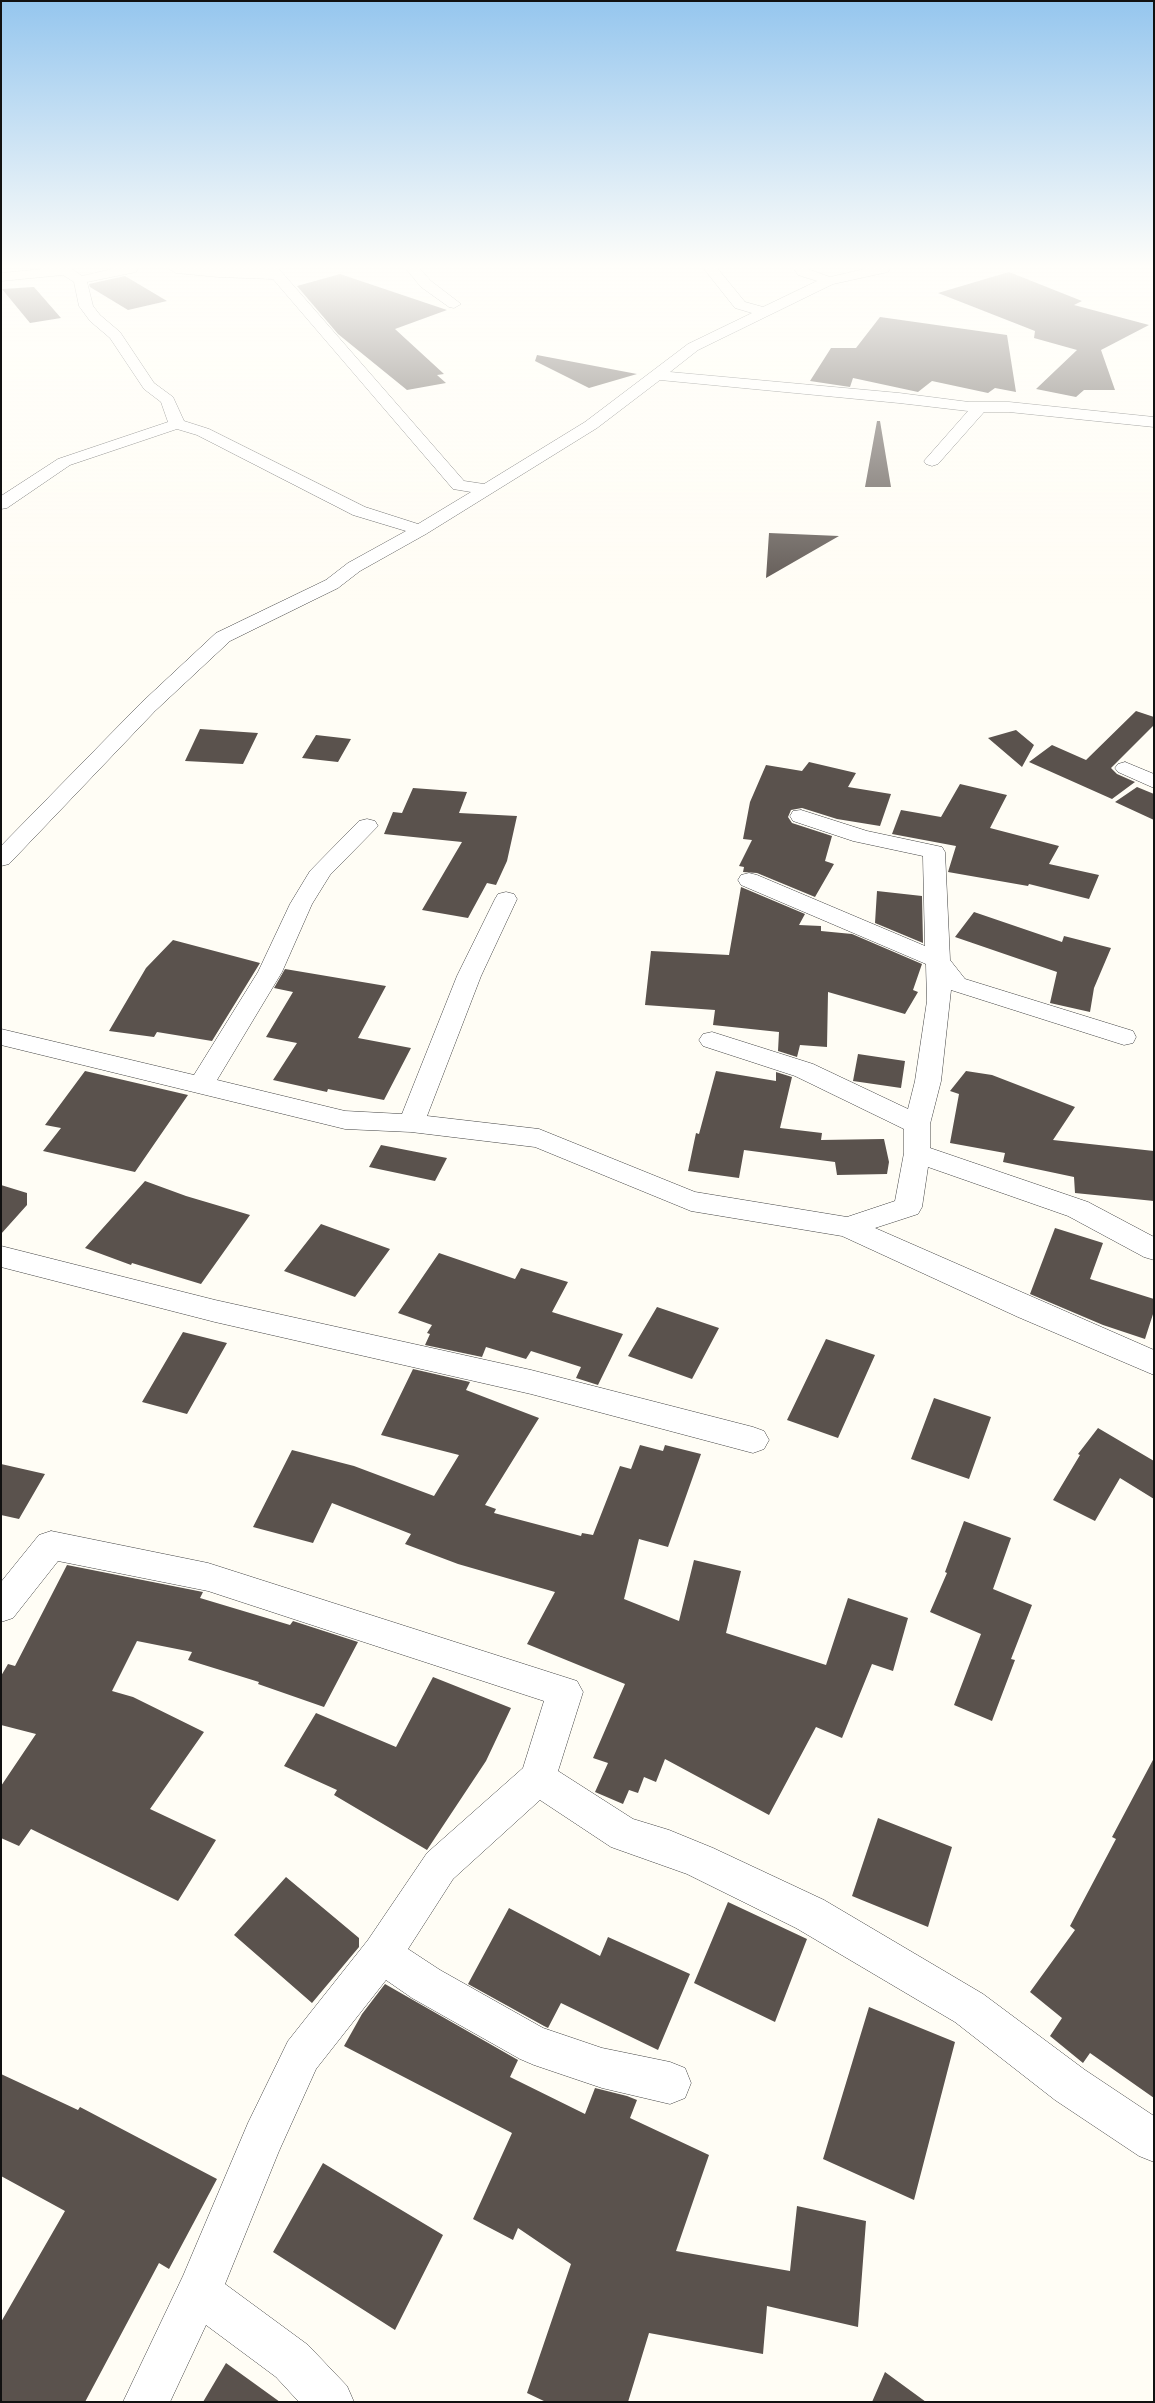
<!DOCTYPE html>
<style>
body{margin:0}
#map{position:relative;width:1155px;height:2403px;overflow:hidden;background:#fffdf5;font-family:Bitter,serif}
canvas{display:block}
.frame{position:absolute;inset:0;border:2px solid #111;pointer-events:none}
</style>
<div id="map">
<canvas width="1155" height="2403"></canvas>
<div class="frame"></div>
</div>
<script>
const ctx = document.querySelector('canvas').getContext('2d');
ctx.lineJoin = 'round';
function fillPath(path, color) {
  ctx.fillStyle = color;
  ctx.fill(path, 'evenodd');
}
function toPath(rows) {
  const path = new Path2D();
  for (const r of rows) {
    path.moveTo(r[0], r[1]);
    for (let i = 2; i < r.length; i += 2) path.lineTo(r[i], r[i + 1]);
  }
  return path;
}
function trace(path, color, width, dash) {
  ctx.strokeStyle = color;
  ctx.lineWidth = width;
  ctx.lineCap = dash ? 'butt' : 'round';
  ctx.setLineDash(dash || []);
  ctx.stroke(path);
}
const building = toPath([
 [1009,272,1082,301,1074,305,1149,325,1101,350,1115,390,1084,390,1076,397,1036,389,1077,350,1034,338,1035,331,938,293],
 [340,274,447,310,395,329,444,374,437,375,446,383,407,390,338,334,297,286],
 [125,276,167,301,128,310,90,287,89,284],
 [34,287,61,318,30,323,2,289],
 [880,317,1007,335,1016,392,995,388,988,393,932,381,918,392,853,378,850,387,810,381,831,348,856,348],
 [537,355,637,374,589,388,535,361],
 [877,421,880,421,891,487,865,487],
 [769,533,839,536,766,578],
 [1136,711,1154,717,1154,725,1111,768,1117,774,1135,782,1112,799,1029,762,1052,745,1086,760],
 [200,729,258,733,243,764,185,761],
 [1016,730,1034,745,1022,767,988,738],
 [316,735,351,739,338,762,302,758],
 [809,762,856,773,848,787,891,794,880,826,837,819,802,808,791,810,788,817,792,823,832,836,825,861,834,864,815,897,757,873,743,872,744,867,739,866,752,840,743,839,750,802,766,765,802,771],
 [960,784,1007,795,990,828,1059,846,1049,864,1099,875,1089,899,1029,884,1028,886,948,872,956,846,892,834,901,810,941,817],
 [1137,787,1154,794,1154,820,1115,802],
 [413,788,467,792,459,813,517,816,507,861,496,885,487,883,468,918,422,910,462,842,384,834,393,812,402,813],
 [741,887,805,914,799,925,821,926,821,931,852,934,922,964,913,990,918,992,905,1014,828,992,827,1047,800,1045,797,1057,778,1051,779,1032,713,1025,715,1010,645,1005,651,951,729,955],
 [877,891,922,896,923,943,875,923],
 [974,912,1062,942,1064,936,1111,948,1094,988,1090,1012,1050,1003,1057,972,955,937],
 [173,940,260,963,212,1041,157,1032,154,1037,109,1031,146,968],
 [285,969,386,986,358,1038,411,1048,384,1100,328,1089,327,1092,273,1080,297,1043,266,1037,293,992,274,988],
 [858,1054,905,1061,901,1088,853,1081],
 [85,1071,188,1095,135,1172,43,1151,61,1128,45,1125],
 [716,1071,776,1081,776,1072,792,1077,780,1128,822,1133,821,1140,884,1139,889,1162,887,1174,837,1175,835,1162,744,1150,739,1178,688,1171,696,1133,699,1134],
 [966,1071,992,1075,1075,1107,1053,1140,1154,1151,1154,1201,1075,1193,1074,1177,1003,1162,1005,1153,950,1143,959,1094,950,1091],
 [381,1145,447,1158,435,1181,369,1167],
 [145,1181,186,1196,250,1215,201,1284,132,1263,131,1265,85,1248],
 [1,1185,27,1193,27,1205,1,1234],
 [321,1224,390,1249,355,1297,284,1271],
 [1055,1228,1103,1243,1090,1279,1154,1299,1154,1311,1145,1339,1103,1325,1030,1294],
 [439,1253,515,1279,521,1268,568,1282,552,1312,623,1334,598,1385,576,1378,581,1367,531,1351,526,1359,486,1347,482,1357,425,1345,430,1334,427,1333,432,1325,398,1313],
 [657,1307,719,1328,692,1379,628,1356],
 [183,1332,227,1343,187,1414,142,1402],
 [826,1339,875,1355,838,1438,787,1420],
 [413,1369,470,1382,466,1390,539,1418,485,1505,496,1509,494,1513,581,1536,582,1533,593,1535,620,1466,631,1469,640,1445,663,1451,665,1445,701,1454,668,1547,639,1539,624,1599,679,1621,694,1560,741,1571,726,1633,826,1665,848,1598,908,1618,893,1671,872,1664,842,1738,816,1727,769,1815,665,1759,656,1782,644,1777,638,1793,629,1790,623,1804,595,1792,608,1763,593,1758,625,1684,527,1644,555,1592,458,1564,405,1544,411,1534,332,1503,313,1543,253,1527,292,1450,354,1466,434,1496,459,1455,381,1435],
 [934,1398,991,1417,969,1479,911,1459],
 [1098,1428,1154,1461,1154,1499,1120,1478,1095,1521,1053,1500,1080,1455,1078,1454],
 [1,1464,45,1474,19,1519,1,1515],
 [964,1521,1011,1538,993,1589,1032,1605,1011,1659,1015,1660,992,1721,954,1705,981,1634,930,1612,947,1573,945,1572],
 [67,1565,203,1592,200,1598,290,1625,293,1621,358,1642,324,1707,258,1684,259,1682,188,1660,192,1652,137,1641,112,1691,133,1697,204,1732,150,1809,216,1840,178,1901,31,1829,19,1846,1,1838,1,1786,36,1734,1,1725,1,1676,8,1664,15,1666],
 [433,1677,511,1708,486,1761,427,1850,334,1795,337,1790,284,1766,316,1713,396,1747],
 [1154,1758,1154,2098,1090,2053,1083,2063,1050,2036,1062,2018,1030,1992,1075,1930,1070,1926,1116,1839,1112,1837],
 [878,1818,952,1847,928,1927,852,1896],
 [286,1877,359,1938,359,1947,312,2003,234,1935],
 [728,1902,807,1939,775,2022,694,1983],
 [509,1908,600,1956,608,1937,690,1974,658,2050,561,2003,548,2028,544,2026,468,1984],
 [385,1984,518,2060,510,2077,585,2114,595,2088,627,2096,637,2100,630,2118,709,2155,676,2251,790,2271,797,2206,866,2221,858,2327,767,2306,763,2354,649,2333,628,2402,546,2402,527,2393,571,2264,518,2228,513,2240,473,2219,512,2133,344,2046,362,2014],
 [869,2007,955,2042,914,2200,823,2159],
 [1,2074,78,2110,80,2107,217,2179,169,2269,159,2263,85,2402,1,2402,1,2322,65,2211,1,2176],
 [323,2163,443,2235,395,2330,273,2252],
 [226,2363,280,2402,203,2402],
 [885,2372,926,2402,872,2402]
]);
const minor = toPath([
 [43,269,72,269,82,276,112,269,138,269,136,272,87,282,93,306,100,315,120,332,154,383,173,397,184,421,209,429,365,507,418,524,471,492,453,489,273,279,218,277,176,273,169,269,279,269,464,481,484,484,585,422,688,344,752,313,735,308,704,269,718,269,745,302,763,307,817,281,798,275,794,269,808,269,830,277,864,269,890,269,888,272,833,284,698,350,670,372,899,393,969,402,1009,402,1154,417,1154,427,1009,412,984,412,938,464,932,466,926,464,924,461,968,411,899,403,660,380,597,428,426,534,360,571,338,588,230,641,155,711,9,864,1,866,1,846,141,703,216,633,326,580,348,563,406,531,353,515,197,435,177,429,70,465,7,508,1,509,1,496,58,459,168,422,161,402,144,389,110,338,90,321,79,306,74,282,63,275,1,281,1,273,43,269],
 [406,269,420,269,431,281,461,304,454,308,449,307,421,287,406,269],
 [1125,762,1154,774,1154,788,1118,772,1115,768,1118,764,1125,762],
 [801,810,867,831,942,847,945,852,950,960,965,979,1133,1031,1136,1037,1133,1043,1124,1045,951,990,941,1081,930,1124,930,1148,1088,1202,1154,1237,1154,1260,1144,1257,1068,1216,928,1167,922,1207,918,1214,875,1228,1154,1350,1154,1375,1018,1317,842,1236,691,1211,535,1147,411,1132,345,1129,1,1045,1,1029,194,1075,258,972,290,904,310,871,359,821,367,819,375,821,378,826,330,875,312,904,282,972,217,1080,345,1111,402,1114,457,976,495,899,498,894,506,892,514,894,517,899,481,976,427,1116,539,1129,695,1192,847,1217,895,1201,904,1153,904,1129,795,1076,703,1046,699,1040,703,1034,712,1032,813,1064,908,1109,915,1081,927,1001,926,964,741,885,738,880,741,875,749,873,757,875,925,946,923,856,853,841,793,821,790,816,793,811,801,810],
 [1,1246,215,1300,531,1370,753,1427,764,1431,769,1440,764,1449,753,1453,531,1394,215,1322,1,1267,1,1246],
 [51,1531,208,1563,577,1681,583,1692,558,1771,633,1819,669,1830,713,1848,824,1900,983,1994,1085,2070,1154,2116,1154,2162,1139,2156,1055,2100,955,2022,796,1928,687,1874,611,1847,540,1800,453,1879,408,1949,440,1970,543,2028,602,2048,670,2062,685,2068,691,2083,685,2098,670,2104,602,2088,534,2065,520,2059,412,1998,386,1980,316,2069,279,2151,225,2284,308,2345,347,2386,354,2402,299,2402,276,2377,206,2325,170,2402,123,2402,183,2276,248,2123,288,2041,368,1940,427,1853,523,1768,544,1701,208,1591,58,1561,13,1618,1,1622,1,1582,39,1535,51,1531]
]);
fillPath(building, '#5a524d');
trace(minor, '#444', 1);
fillPath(minor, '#fff');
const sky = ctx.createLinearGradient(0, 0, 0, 606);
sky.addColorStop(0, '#95c6ee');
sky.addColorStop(0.44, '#fffefa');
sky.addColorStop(1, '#fffefa00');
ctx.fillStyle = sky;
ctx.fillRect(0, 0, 1155, 606);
</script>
